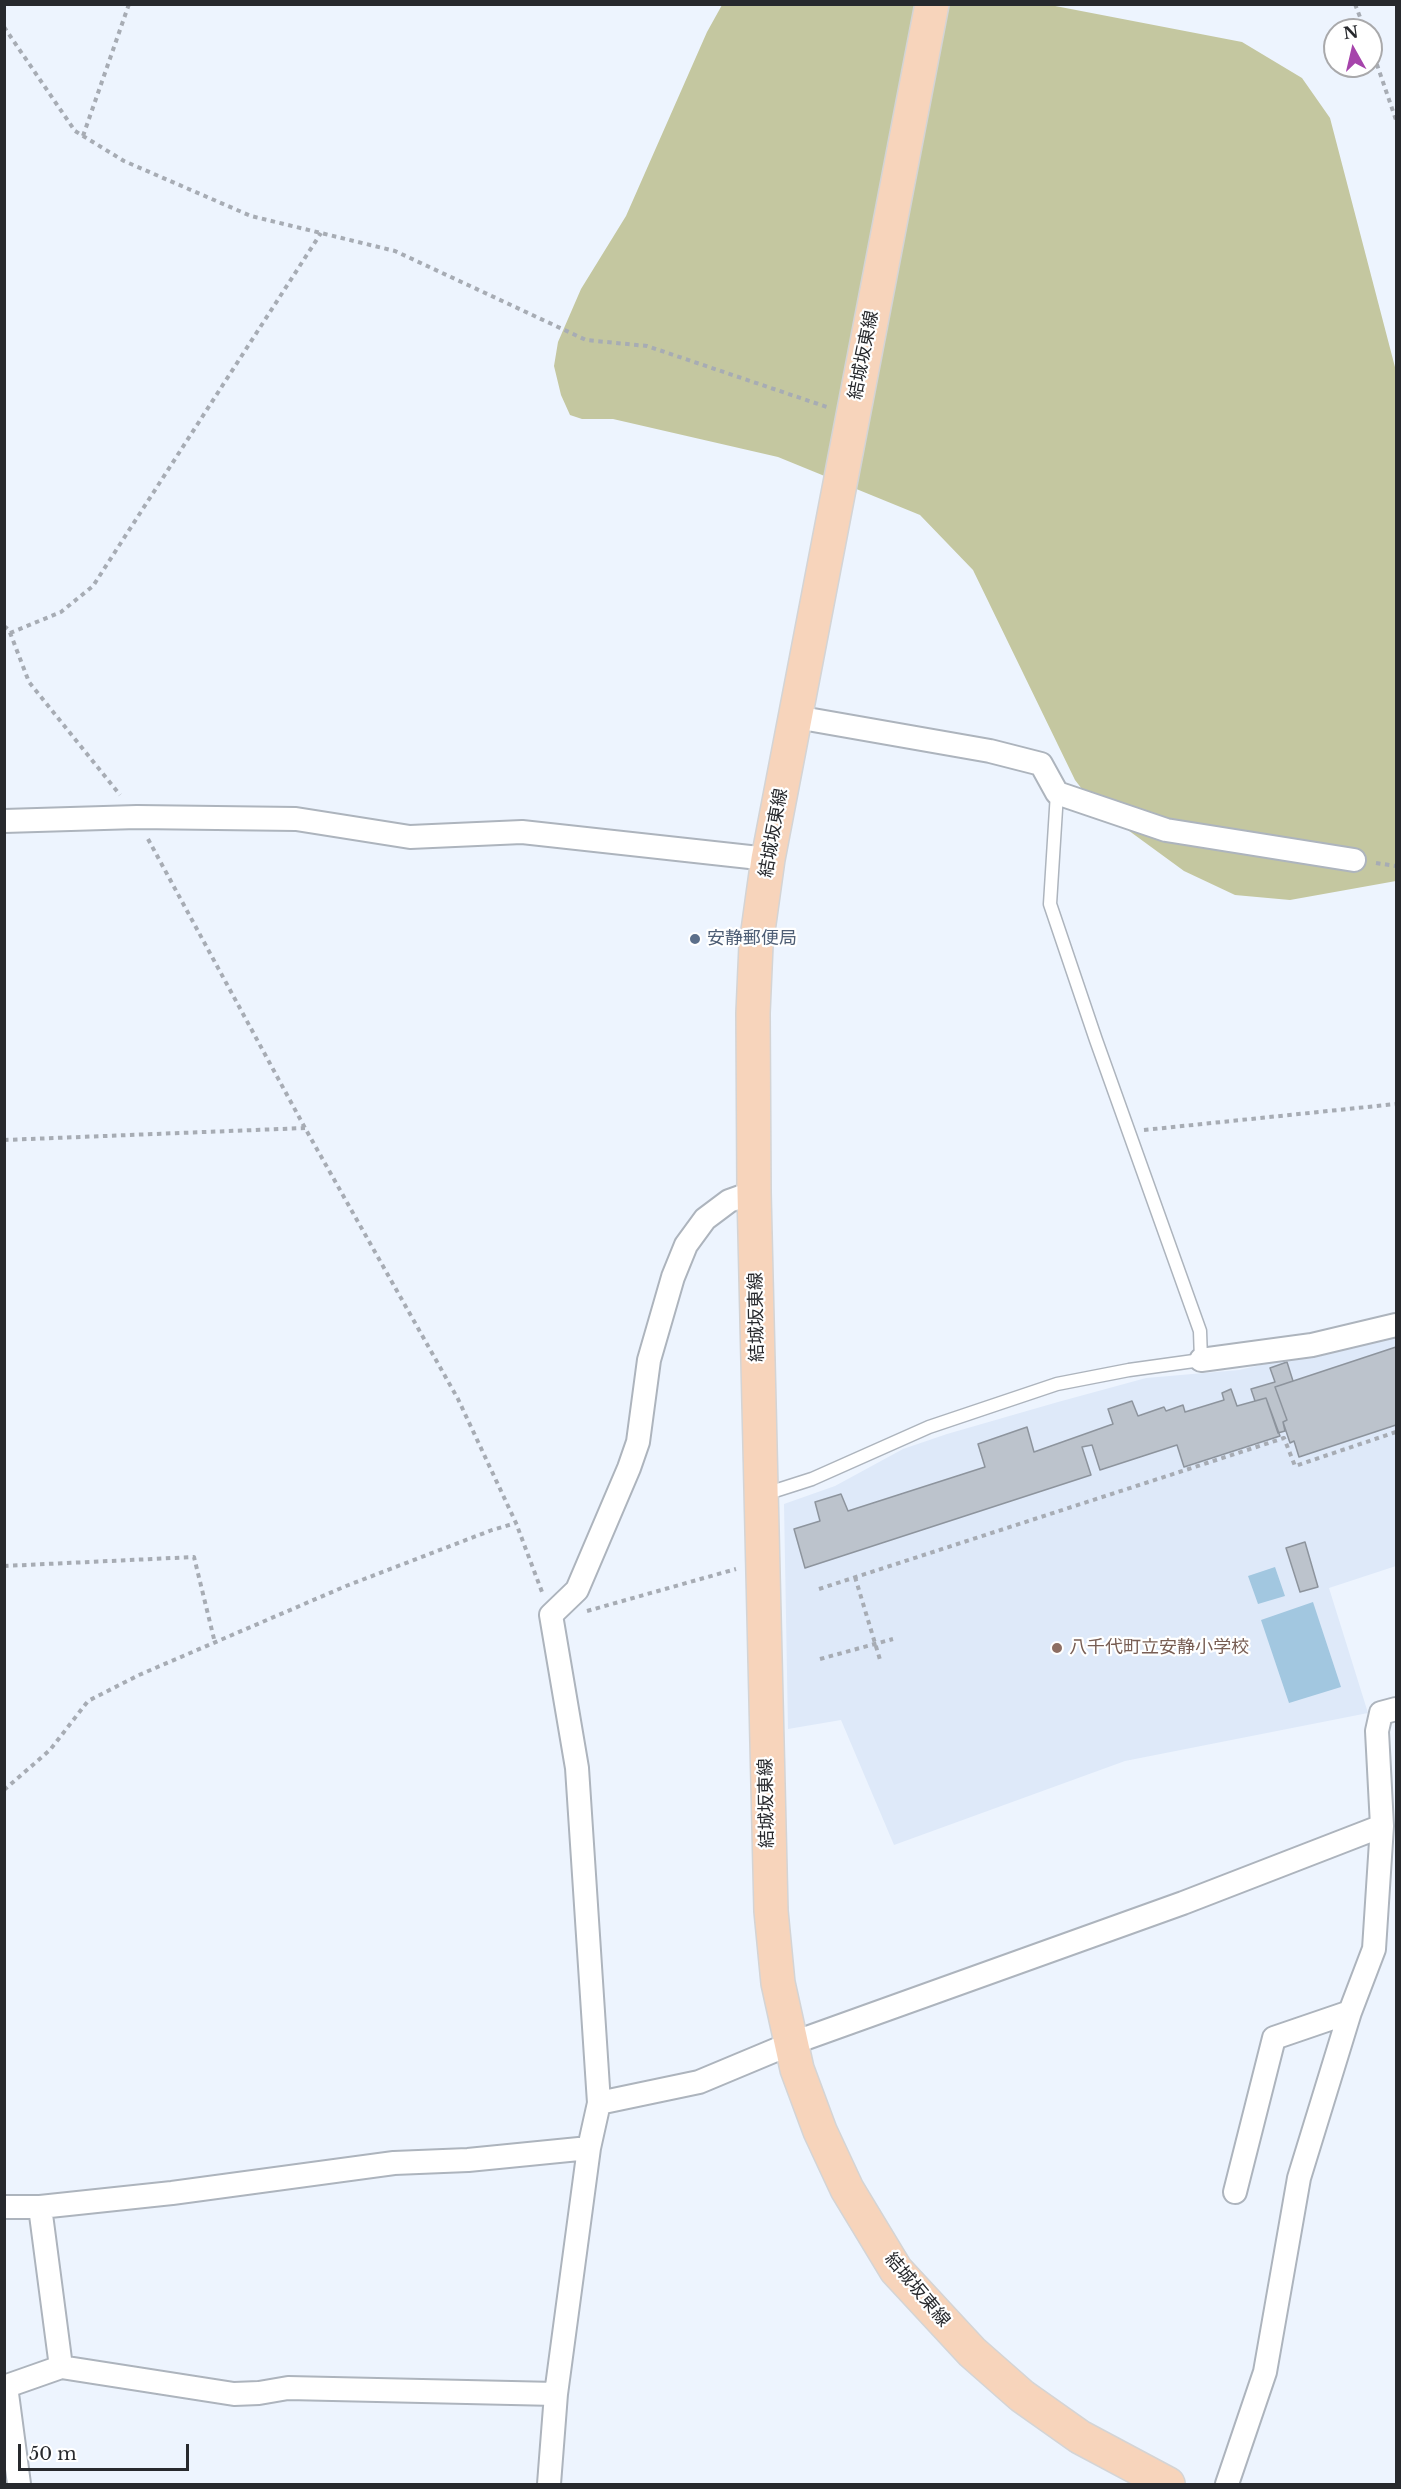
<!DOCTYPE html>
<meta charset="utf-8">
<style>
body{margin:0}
#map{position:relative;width:1401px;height:2489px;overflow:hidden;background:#edf4fe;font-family:"Libre Baskerville",serif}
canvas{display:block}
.frame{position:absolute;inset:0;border:6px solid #27292d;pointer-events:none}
.north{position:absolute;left:1323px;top:18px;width:60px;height:60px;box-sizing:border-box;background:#fff;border:2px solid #a9a9ab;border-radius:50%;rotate:352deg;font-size:16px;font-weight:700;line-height:24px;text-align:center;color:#27292d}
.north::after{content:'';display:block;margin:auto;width:21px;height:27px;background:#a644ab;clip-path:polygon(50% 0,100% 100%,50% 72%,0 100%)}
.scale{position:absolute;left:18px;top:2444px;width:171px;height:27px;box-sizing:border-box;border:3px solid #27292d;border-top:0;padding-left:8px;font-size:18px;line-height:21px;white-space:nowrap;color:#27292d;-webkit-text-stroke:4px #fff;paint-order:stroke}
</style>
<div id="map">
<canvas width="1401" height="2489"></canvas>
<div class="frame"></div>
<div class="north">N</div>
<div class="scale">50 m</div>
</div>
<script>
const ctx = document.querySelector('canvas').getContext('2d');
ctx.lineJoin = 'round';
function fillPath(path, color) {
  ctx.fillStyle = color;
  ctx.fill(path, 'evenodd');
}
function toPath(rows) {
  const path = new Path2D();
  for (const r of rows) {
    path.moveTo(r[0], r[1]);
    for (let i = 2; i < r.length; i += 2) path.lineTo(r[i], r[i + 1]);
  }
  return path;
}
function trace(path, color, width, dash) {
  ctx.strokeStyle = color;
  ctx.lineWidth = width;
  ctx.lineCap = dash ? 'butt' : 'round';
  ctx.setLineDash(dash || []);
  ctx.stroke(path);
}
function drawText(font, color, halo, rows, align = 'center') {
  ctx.font = font + ' "Libre Baskerville","Noto Sans JP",serif';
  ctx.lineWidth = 4.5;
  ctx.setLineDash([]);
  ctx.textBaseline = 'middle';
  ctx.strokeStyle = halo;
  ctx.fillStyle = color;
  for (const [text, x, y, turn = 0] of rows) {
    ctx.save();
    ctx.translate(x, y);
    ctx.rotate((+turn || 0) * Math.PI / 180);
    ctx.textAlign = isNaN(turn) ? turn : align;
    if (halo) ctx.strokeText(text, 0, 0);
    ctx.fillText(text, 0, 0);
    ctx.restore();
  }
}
const built = toPath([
 [1396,1334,1396,1566,1329,1588,1368,1713,1125,1761,894,1845,841,1720,788,1729,784,1504,835,1486,903,1449,947,1434,1058,1402,1146,1378,1239,1370]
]);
const forest = toPath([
 [722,5,1050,5,1242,42,1302,78,1330,118,1396,371,1396,881,1290,900,1235,895,1184,871,1095,806,1075,780,973,570,920,515,778,457,613,419,582,419,570,415,561,395,554,366,558,342,581,289,626,216,707,32]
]);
const water = toPath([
 [1275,1567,1285,1596,1258,1604,1248,1576],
 [1313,1602,1341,1687,1289,1703,1261,1620]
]);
const building = toPath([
 [1396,1347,1396,1425,1299,1457,1294,1441,1290,1443,1283,1422,1287,1420,1275,1387,1396,1347],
 [1287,1362,1293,1381,1275,1387,1287,1420,1283,1422,1285,1431,1278,1433,1266,1398,1255,1401,1251,1389,1275,1382,1270,1368,1287,1362],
 [1231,1389,1237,1406,1266,1398,1280,1436,1184,1467,1177,1445,1100,1470,1092,1445,1082,1447,1091,1475,805,1568,794,1529,820,1521,815,1502,841,1494,848,1511,985,1467,978,1444,1027,1427,1034,1452,1113,1424,1108,1409,1132,1401,1138,1416,1164,1407,1166,1411,1183,1405,1185,1412,1224,1400,1222,1393,1231,1389],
 [1305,1542,1318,1587,1300,1592,1286,1548,1305,1542]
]);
const path = toPath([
 [1355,4,1365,30],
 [4,27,75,131,124,161,251,216,395,251,586,340,647,346,827,407],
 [1371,47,1396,120],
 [83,136,129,4],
 [4,626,9,630,29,682,120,795],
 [10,633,61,612,93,586,321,233],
 [148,839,305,1128,458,1399,516,1523,542,1592],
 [1376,863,1396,866],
 [1144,1130,1396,1104],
 [4,1140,305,1128],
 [4,1566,194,1557,215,1643],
 [855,1577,881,1663],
 [819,1589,1284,1438,1295,1466,1396,1432],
 [587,1611,736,1569],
 [820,1659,893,1639],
 [4,1790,50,1750,88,1701,139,1675,346,1586,492,1530,516,1523]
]);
const lane = toPath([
 [762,1495,812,1479,929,1427,1057,1384,1129,1370,1201,1360,1200,1331,1096,1040,1050,904,1057,793]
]);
const street = toPath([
 [796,717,990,751,1041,764,1057,793,1166,830,1354,860],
 [4,821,137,817,296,819,410,837,522,832,768,859],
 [1201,1360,1312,1345,1396,1325],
 [1350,2012,1374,1949,1382,1826,1377,1731,1381,1713,1396,1709],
 [599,2103,699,2082,790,2044,1183,1903,1382,1826],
 [589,2148,599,2103,577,1768,551,1615,577,1590,629,1468,638,1442,649,1360,673,1277,686,1245,705,1219,729,1201,754,1192],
 [4,2207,40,2207,172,2193,394,2163,468,2160,589,2148,556,2394,288,2388,259,2393,234,2394,61,2367],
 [6,2386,19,2484],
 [4,2387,61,2367,40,2207],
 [549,2484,556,2394],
 [1227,2484,1265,2372,1299,2178,1350,2012,1274,2038,1235,2192]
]);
const primary = toPath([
 [932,4,768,859,756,945,753,1013,754,1192,771,1911,778,1983,797,2069,820,2131,847,2189,896,2270,972,2352,1022,2396,1080,2437,1168,2484]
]);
const markers = [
 [695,939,6,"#5c6f8a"],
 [1057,1648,6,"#8d6e63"]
];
const streetNames = [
 ["結城坂東線",864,355,-79],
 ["結城坂東線",774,833,-80],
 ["結城坂東線",757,1317,-91],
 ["結城坂東線",767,1803,-91],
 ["結城坂東線",917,2290,50]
];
const serviceNames = [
 ["安静郵便局",707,939]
];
const educationNames = [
 ["八千代町立安静小学校",1069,1648]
];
fillPath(built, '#dee9f9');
fillPath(forest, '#c4c7a0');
fillPath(water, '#a2c7e0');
fillPath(building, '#bcc3cc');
trace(building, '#8d949d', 1.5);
trace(lane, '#adb4bd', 15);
trace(street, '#adb4bd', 26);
trace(primary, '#d4d4d5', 36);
trace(path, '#a7acb4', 4, [4.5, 4.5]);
trace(lane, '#fff', 12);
trace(street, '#fff', 22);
trace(primary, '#f7d4bb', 33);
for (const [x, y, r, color] of markers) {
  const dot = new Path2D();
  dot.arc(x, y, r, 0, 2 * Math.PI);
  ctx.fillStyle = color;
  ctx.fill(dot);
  trace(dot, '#fff', 2);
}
drawText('18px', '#27292d', '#fff', streetNames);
drawText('18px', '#4e5e75', '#fff', serviceNames, 'left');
drawText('18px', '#785e54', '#fff', educationNames, 'left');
</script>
